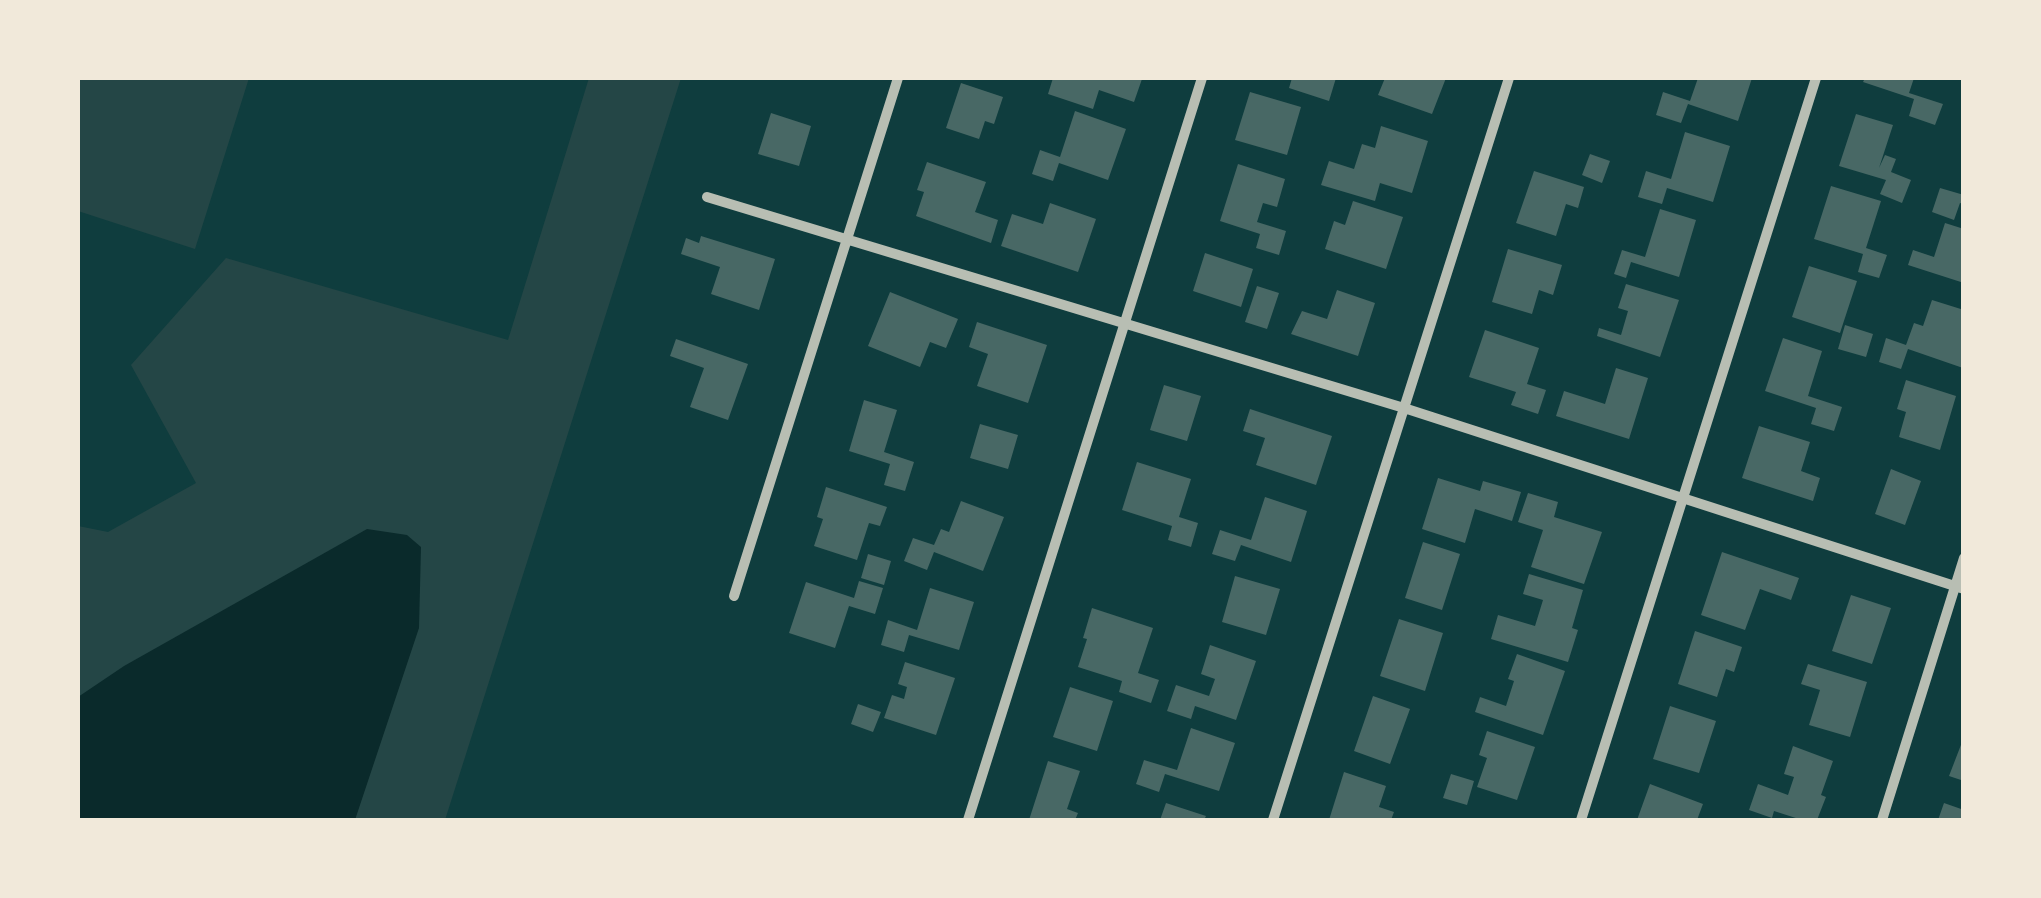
<!DOCTYPE html>
<style>
body{margin:0}
#map{position:relative;width:2041px;height:898px;overflow:hidden;background:#0f3d3e;font-family:Commissioner,sans-serif}
canvas{display:block}
.frame{position:absolute;inset:0;border:80px solid #f1e9da;pointer-events:none}
</style>
<div id="map">
<canvas width="2041" height="898"></canvas>
<div class="frame"></div>
</div>
<script>
const ctx = document.querySelector('canvas').getContext('2d');
ctx.lineJoin = 'round';
function fillPath(path, color) {
  ctx.fillStyle = color;
  ctx.fill(path, 'evenodd');
}
function toPath(rows) {
  const path = new Path2D();
  for (const r of rows) {
    path.moveTo(r[0], r[1]);
    for (let i = 2; i < r.length; i += 2) path.lineTo(r[i], r[i + 1]);
  }
  return path;
}
function trace(path, color, width, dash) {
  ctx.strokeStyle = color;
  ctx.lineWidth = width;
  ctx.lineCap = dash ? 'butt' : 'round';
  ctx.setLineDash(dash || []);
  ctx.stroke(path);
}
const green = toPath([
 [78,78,249,78,195,249,78,211],
 [589,78,681,78,445,820,78,820,78,526,108,532,196,483,131,365,226,258,508,340]
]);
const water = toPath([
 [367,529,407,535,421,547,419,628,355,820,78,820,78,697,124,666]
]);
const building = toPath([
 [1053,78,1137,78,1142,79,1134,102,1099,90,1093,109,1048,94],
 [1292,78,1336,78,1329,101,1289,88],
 [1385,78,1446,78,1432,114,1378,95],
 [1698,78,1752,78,1738,121,1688,104,1681,123,1656,115,1663,92,1690,101],
 [1865,78,1914,78,1909,93,1943,104,1935,125,1909,116,1914,99,1863,82],
 [961,83,1003,97,994,124,985,121,979,139,946,128],
 [1250,92,1301,107,1287,155,1235,140],
 [1075,111,1126,129,1108,180,1059,163,1053,181,1032,174,1040,150,1060,157],
 [771,113,811,126,799,166,758,154],
 [1856,114,1893,125,1879,168,1885,155,1896,159,1891,172,1911,180,1902,203,1880,194,1886,180,1839,166],
 [1381,126,1428,141,1412,193,1380,183,1375,201,1321,185,1329,161,1354,169,1362,144,1375,148],
 [1685,132,1730,146,1713,202,1667,188,1662,204,1638,197,1646,171,1671,179],
 [1590,154,1610,161,1602,183,1582,175],
 [927,162,986,182,975,212,998,220,991,243,916,216,924,192,917,190],
 [1238,164,1285,179,1277,207,1263,203,1257,222,1286,231,1279,255,1256,248,1260,234,1220,221],
 [1534,171,1584,187,1578,208,1566,204,1556,236,1516,223],
 [1831,186,1881,201,1866,248,1887,255,1879,278,1858,272,1863,254,1814,239],
 [1940,188,1964,195,1964,204,1960,203,1954,220,1932,212],
 [1353,201,1403,217,1386,269,1325,249,1334,221,1345,225],
 [1050,203,1096,219,1078,272,1001,246,1012,214,1043,224],
 [1660,209,1696,220,1679,277,1631,262,1626,278,1614,274,1622,250,1645,257],
 [1945,223,1964,229,1964,283,1908,265,1913,250,1934,257],
 [701,236,775,259,759,310,711,294,720,267,681,254,686,238,699,243],
 [1508,249,1562,265,1553,295,1539,290,1532,314,1492,302],
 [1205,253,1253,269,1241,307,1193,291],
 [1809,266,1857,281,1840,333,1792,317],
 [1626,284,1679,300,1660,357,1597,336,1599,328,1621,335,1628,311,1618,308],
 [1257,286,1279,293,1267,329,1245,322],
 [1337,290,1375,303,1358,356,1291,334,1302,311,1327,319],
 [890,292,958,319,946,348,930,342,920,367,868,346],
 [1932,300,1964,310,1963,368,1908,349,1901,369,1879,362,1886,338,1906,345,1914,323,1923,326],
 [977,322,1047,345,1028,403,977,386,988,354,969,347],
 [1845,325,1873,334,1866,357,1838,349],
 [1485,330,1539,348,1527,384,1546,390,1538,414,1511,405,1516,392,1469,377],
 [1783,338,1822,351,1808,396,1842,407,1834,431,1811,424,1816,408,1765,391],
 [676,339,748,364,728,420,690,407,704,368,670,356],
 [1616,368,1648,378,1629,439,1556,416,1564,391,1605,404],
 [1906,380,1956,396,1940,450,1899,437,1906,412,1897,409],
 [1164,385,1201,396,1187,441,1150,430],
 [864,400,897,410,884,452,914,462,905,491,884,485,890,464,849,451],
 [1250,409,1332,436,1316,485,1256,465,1265,438,1243,431],
 [980,424,1018,435,1008,469,970,458],
 [1759,426,1810,442,1801,471,1820,478,1813,501,1742,478],
 [1137,462,1191,479,1179,517,1198,523,1191,547,1168,540,1172,526,1122,510],
 [1891,469,1921,481,1905,525,1875,514],
 [1438,478,1480,491,1483,481,1521,492,1512,521,1475,509,1465,543,1422,529],
 [826,487,887,507,880,526,869,523,857,560,814,546,823,519,817,517],
 [1528,493,1558,502,1554,517,1602,532,1584,584,1531,567,1543,530,1518,522],
 [1265,497,1307,511,1291,562,1241,545,1235,561,1212,554,1220,530,1251,540],
 [961,501,1004,517,983,571,934,552,927,570,904,561,913,538,934,545,941,529,949,532],
 [1423,542,1460,554,1442,610,1405,598],
 [1722,552,1799,578,1791,600,1760,589,1745,630,1701,615],
 [868,554,891,561,884,585,861,578],
 [1529,574,1583,590,1572,628,1578,630,1568,662,1491,639,1498,615,1535,626,1543,600,1523,594],
 [1235,576,1280,589,1266,635,1222,622],
 [859,581,883,588,875,614,849,606,835,648,789,633,806,582,854,598],
 [930,588,974,602,959,650,909,635,904,652,881,645,888,620,917,630],
 [1851,595,1891,608,1872,664,1832,651],
 [1092,608,1153,628,1138,673,1159,680,1151,703,1119,692,1122,681,1078,667,1087,639,1083,638],
 [1399,619,1443,633,1425,691,1380,676],
 [1695,631,1742,647,1734,672,1726,669,1717,697,1678,684],
 [1210,645,1256,661,1236,720,1195,706,1191,719,1167,711,1176,685,1209,696,1215,679,1201,674],
 [1517,654,1565,671,1543,735,1475,712,1480,697,1506,706,1514,681,1508,679],
 [905,662,955,678,936,735,884,718,892,695,904,699,907,687,898,684],
 [1808,664,1867,682,1850,737,1809,725,1820,690,1801,684],
 [1070,687,1113,701,1097,751,1053,737],
 [1373,696,1410,709,1390,764,1354,751],
 [858,704,881,712,873,732,851,724],
 [1670,706,1716,721,1699,773,1653,759],
 [1191,728,1235,743,1219,791,1165,774,1159,792,1136,784,1144,760,1177,770],
 [1487,731,1535,747,1517,800,1477,787,1487,758,1479,755],
 [1964,737,1964,781,1949,776],
 [1793,746,1833,761,1821,795,1826,797,1817,820,1802,820,1774,811,1772,818,1749,810,1758,784,1788,795,1794,777,1784,774],
 [1048,761,1080,771,1067,809,1078,813,1075,820,1029,820],
 [1344,772,1386,786,1379,807,1394,812,1391,820,1329,820],
 [1451,774,1474,781,1467,805,1443,798],
 [1650,784,1703,804,1697,820,1637,820],
 [1166,803,1206,816,1204,820,1160,820],
 [1944,803,1964,810,1964,820,1938,820]
]);
const minor = toPath([
 [707,197,1404,408,1964,589],
 [734,596,898,78],
 [968,820,1202,78],
 [1273,820,1509,78],
 [1581,820,1816,78],
 [1882,820,1964,558]
]);
fillPath(green, '#244646');
fillPath(water, '#0a2a2b');
fillPath(building, '#486865');
trace(minor, '#b8beb3', 10);
</script>
